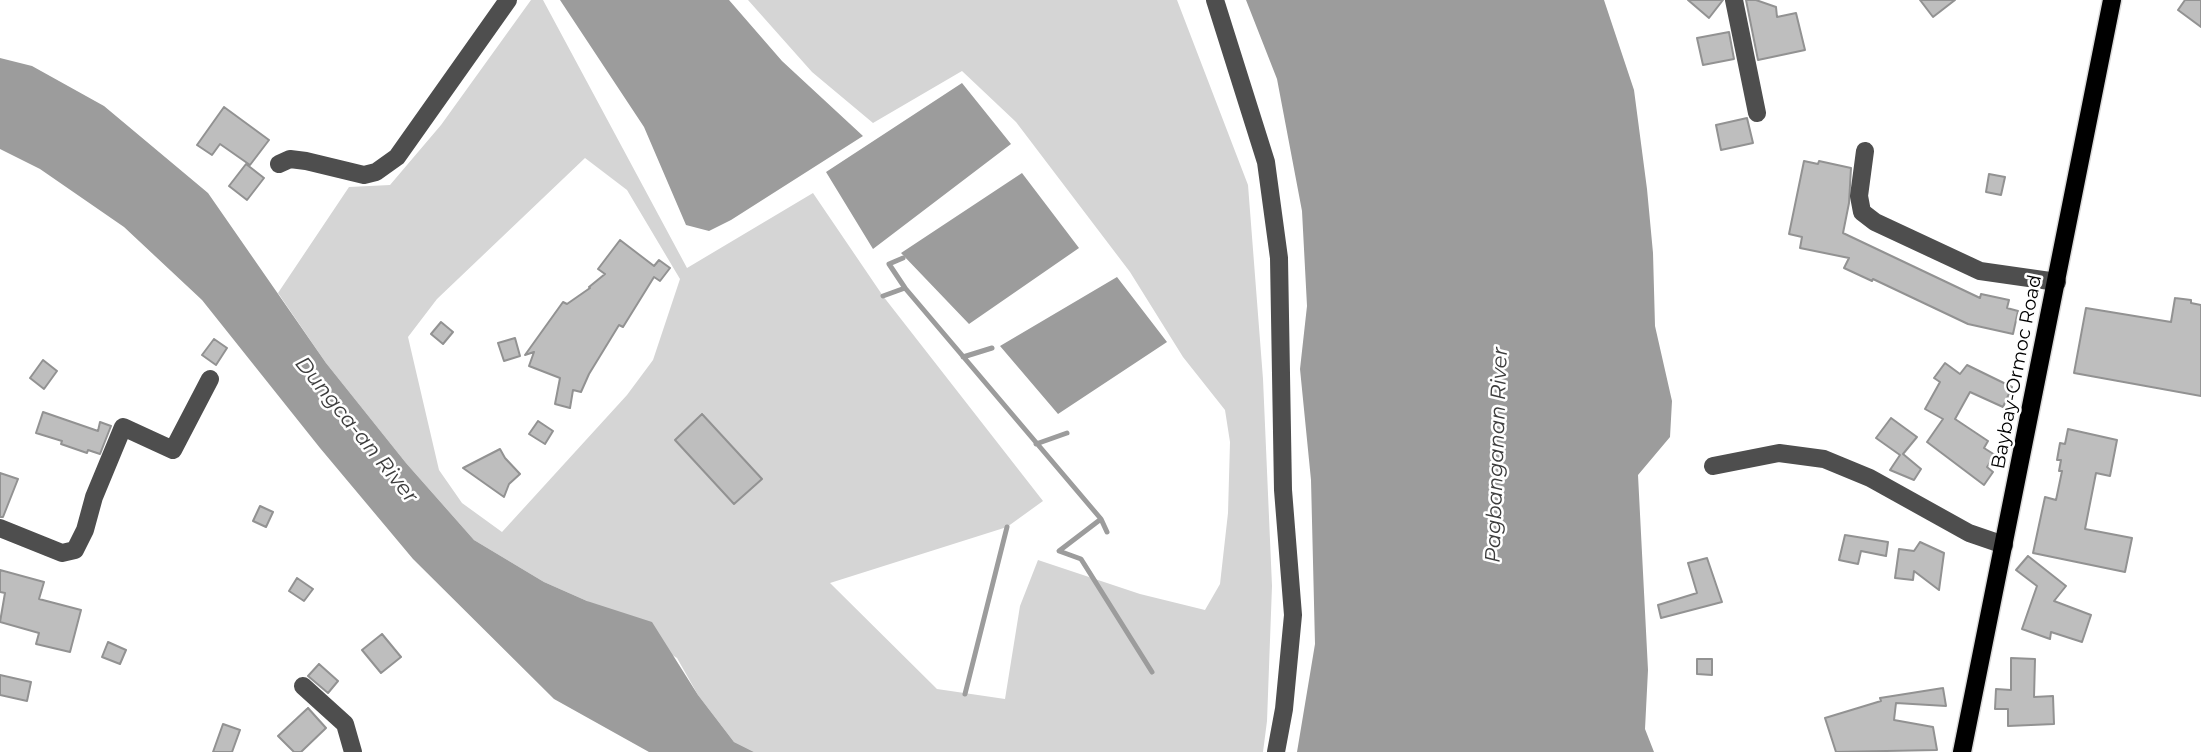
<!DOCTYPE html>
<style>
body{margin:0}
canvas{display:block;background:#fff}
</style>
<canvas width="2201" height="752"></canvas>
<script>
const ctx = document.querySelector('canvas').getContext('2d');
ctx.lineJoin = 'round';
function fillPath(path, color) {
  ctx.fillStyle = color;
  ctx.fill(path, 'evenodd');
}
function toPath(rows) {
  const path = new Path2D();
  for (const r of rows) {
    path.moveTo(r[0], r[1]);
    for (let i = 2; i < r.length; i += 2) path.lineTo(r[i], r[i + 1]);
  }
  return path;
}
function trace(path, color, width, dash) {
  ctx.strokeStyle = color;
  ctx.lineWidth = width;
  ctx.lineCap = dash ? 'butt' : 'round';
  ctx.setLineDash(dash || []);
  ctx.stroke(path);
}
function drawText(font, color, halo, rows, align = 'center') {
  ctx.font = font + ' Montserrat,sans-serif';
  ctx.lineWidth = 5;
  ctx.setLineDash([]);
  ctx.textBaseline = 'middle';
  ctx.strokeStyle = halo;
  ctx.fillStyle = color;
  for (const [text, x, y, turn = 0] of rows) {
    ctx.save();
    ctx.translate(x, y);
    ctx.rotate((+turn || 0) * Math.PI / 180);
    ctx.textAlign = isNaN(turn) ? turn : align;
    if (halo) ctx.strokeText(text, 0, 0);
    ctx.fillText(text, 0, 0);
    ctx.restore();
  }
}
const green = toPath([
 [531,0,543,0,687,268,813,193,883,296,1043,501,1007,527,830,583,937,689,1005,699,1020,606,1038,560,1140,594,1205,610,1220,584,1228,513,1230,442,1225,410,1183,357,1130,272,1016,122,962,71,873,123,812,72,748,0,1177,0,1248,185,1263,379,1272,586,1267,721,1263,752,754,752,734,742,698,695,677,658,587,601,544,582,474,540,406,463,326,363,278,293,349,187,390,185,441,125],
 [585,158,627,190,680,279,653,360,627,395,502,532,462,503,439,470,408,337,437,299]
]);
const water = toPath([
 [560,0,729,0,782,61,863,136,731,220,709,231,686,225,644,127],
 [1246,0,1604,0,1634,90,1647,189,1653,253,1655,326,1672,401,1670,437,1638,475,1648,670,1645,729,1654,752,1297,752,1315,644,1311,480,1300,369,1307,306,1302,211,1277,79],
 [0,58,32,66,104,106,208,193,326,363,406,463,474,540,544,582,587,601,652,622,698,695,734,742,754,752,649,752,554,699,413,559,320,448,202,300,124,227,40,169,0,149],
 [962,83,1011,144,873,249,826,172],
 [1022,173,1079,248,969,324,901,253],
 [1117,277,1167,342,1058,414,1000,346]
]);
const stream = toPath([
 [903,258,889,264,905,288],
 [883,296,905,288,1101,519,1059,551,1081,559,1152,672],
 [963,357,992,348],
 [1036,444,1067,433],
 [1101,519,1107,532],
 [965,694,1007,527]
]);
const building = toPath([
 [1688,0,1723,0,1709,18,1688,0],
 [1746,0,1756,0,1776,7,1777,17,1796,13,1805,50,1758,60,1746,0],
 [1920,0,1955,0,1933,17,1920,0],
 [2185,0,2201,0,2201,27,2178,10,2185,0],
 [1729,32,1734,59,1703,65,1697,38,1729,32],
 [224,107,269,140,250,165,220,144,212,155,197,145,224,107],
 [1747,118,1753,143,1721,150,1716,125,1747,118],
 [1804,161,1818,164,1819,161,1851,168,1849,203,1843,233,1980,298,1981,294,2009,300,2007,308,2018,311,2013,334,1968,324,1873,279,1872,281,1844,268,1849,258,1800,248,1802,237,1789,234,1804,161],
 [246,164,264,178,247,200,229,186,246,164],
 [1989,174,2005,177,2001,195,1986,192,1989,174],
 [620,240,654,266,659,260,670,268,660,281,654,277,623,327,619,325,589,374,581,392,573,390,570,408,555,404,560,378,529,366,534,352,525,355,563,302,567,304,590,288,589,287,605,274,598,269,620,240],
 [2175,298,2191,300,2191,303,2201,305,2201,396,2074,373,2086,308,2171,322,2175,298],
 [441,322,453,332,443,344,431,334,441,322],
 [515,338,520,356,504,361,498,343,515,338],
 [214,339,227,348,216,365,202,355,214,339],
 [43,360,57,371,44,389,30,378,43,360],
 [1945,363,1960,374,1967,365,2012,387,2003,407,1970,392,1955,419,1988,441,1984,448,1995,455,1987,467,1993,472,1984,485,1927,442,1943,419,1925,409,1940,382,1934,378,1945,363],
 [43,412,98,431,100,422,111,426,100,454,88,450,87,453,61,444,62,441,36,433,43,412],
 [702,414,762,479,734,504,675,440,702,414],
 [1891,418,1917,437,1903,454,1921,469,1914,480,1890,470,1900,455,1876,438,1891,418],
 [538,421,553,431,545,444,529,434,538,421],
 [2068,429,2117,440,2110,476,2096,473,2085,529,2132,538,2125,572,2033,553,2045,497,2056,500,2062,471,2059,471,2061,460,2057,460,2060,443,2065,444,2068,429],
 [500,449,505,458,520,474,509,484,504,497,463,468,500,449],
 [0,473,18,479,3,517,0,517,0,473],
 [260,506,273,512,266,527,253,521,260,506],
 [1845,535,1888,542,1886,556,1861,551,1858,564,1839,560,1845,535],
 [1920,542,1944,553,1939,590,1914,571,1913,580,1895,578,1899,549,1914,551,1920,542],
 [2028,556,2066,586,2054,601,2091,615,2082,642,2051,632,2050,639,2022,629,2037,586,2016,570,2028,556],
 [1707,558,1722,602,1661,618,1658,605,1697,593,1688,563,1707,558],
 [0,570,44,582,39,599,81,610,70,652,36,644,39,633,0,622,5,593,0,592,0,570],
 [297,578,313,589,304,601,289,591,297,578],
 [382,634,401,657,381,673,362,650,382,634],
 [108,642,126,650,120,664,102,657,108,642],
 [2011,658,2035,659,2034,697,2053,696,2054,724,2008,726,2008,709,1995,709,1996,689,2011,690,2011,658],
 [1697,659,1712,659,1712,675,1697,674,1697,659],
 [319,664,338,681,328,693,308,676,319,664],
 [0,675,31,682,27,701,0,695,0,675],
 [1943,688,1946,706,1896,703,1894,720,1933,727,1937,750,1836,752,1825,718,1881,701,1880,698,1943,688],
 [308,708,326,728,301,752,294,752,278,736,308,708],
 [223,724,240,730,232,752,213,752,223,724]
]);
const minor = toPath([
 [1215,0,1266,162,1279,258,1283,490,1293,615,1284,709,1276,752],
 [1734,0,1757,113],
 [1865,151,1859,196,1862,212,1875,222,1980,271,2057,282],
 [279,164,290,159,306,161,364,175,376,172,397,157,508,0],
 [1713,466,1779,453,1824,459,1870,478,1969,533,2004,545],
 [0,528,62,553,75,550,85,530,94,497,123,427,173,450,210,379],
 [303,686,345,724,353,752]
]);
const major = toPath([
 [1962,752,2112,0]
]);
const streetNames = [
 ["Baybay-Ormoc Road",2017,372,-79]
];
const waterNames = [
 ["Dungca-an River",356,430,51],
 ["Pagbanganan River",1497,455,-88]
];
fillPath(green, '#d5d5d5');
fillPath(water, '#9c9c9c');
trace(stream, '#9c9c9c', 5);
fillPath(building, '#bebebe');
trace(building, '#929292', 2);
trace(major, '#dbdbdb', 21);
trace(minor, '#4e4e4e', 18);
trace(major, '#000', 18);
drawText('19px', '#000', '#fff', streetNames);
drawText('italic 21px', '#3d3d3d', '#fff', waterNames);
</script>
